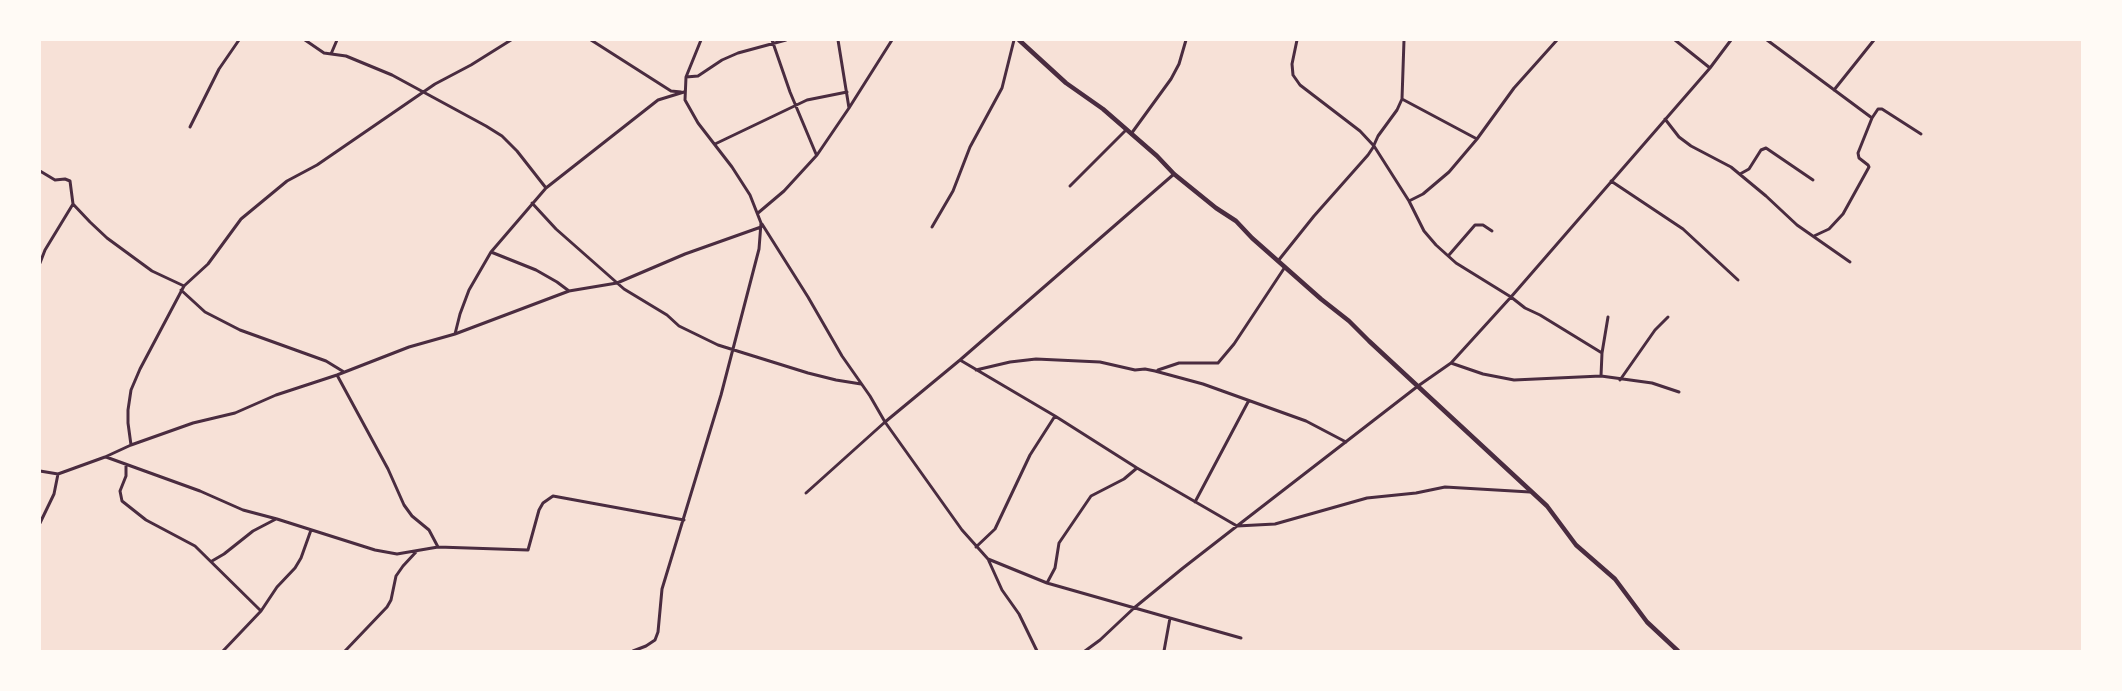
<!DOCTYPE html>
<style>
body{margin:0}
#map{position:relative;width:2122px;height:691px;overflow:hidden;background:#f7e1d7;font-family:"Sofia Sans Condensed",sans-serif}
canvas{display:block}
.frame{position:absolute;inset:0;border:41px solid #fffaf5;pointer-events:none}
</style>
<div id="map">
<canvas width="2122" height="691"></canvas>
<div class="frame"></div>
</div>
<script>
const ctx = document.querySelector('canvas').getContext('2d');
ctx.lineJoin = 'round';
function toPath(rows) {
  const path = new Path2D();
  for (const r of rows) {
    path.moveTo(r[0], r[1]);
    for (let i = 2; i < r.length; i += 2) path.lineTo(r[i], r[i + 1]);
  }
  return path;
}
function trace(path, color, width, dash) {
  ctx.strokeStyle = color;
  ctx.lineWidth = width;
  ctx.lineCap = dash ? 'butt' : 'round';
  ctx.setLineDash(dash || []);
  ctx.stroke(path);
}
const minor = toPath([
 [305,40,324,53,346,56,392,75,486,126,502,136,517,151,546,188],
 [591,40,671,91,681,92],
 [772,40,790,92,816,154],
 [838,40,849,108],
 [1297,40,1292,64,1293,75,1300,85,1360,131,1374,146],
 [1675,40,1710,68],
 [1767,40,1872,118,1858,153,1859,158,1868,165,1869,167,1843,214,1829,229,1814,236],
 [331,54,337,40],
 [686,77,698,76,722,60,738,53,786,40],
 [1834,90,1874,40],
 [1402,99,1477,139],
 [1872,118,1878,109,1882,109,1921,134],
 [1665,119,1679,137,1691,146,1731,167,1766,196,1797,225,1850,262],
 [190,127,219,69,239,40],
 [1131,134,1171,79,1179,64,1186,40],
 [715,144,807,100,847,92],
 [1374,145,1378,136,1397,110,1402,99,1404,40],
 [40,171,55,180,65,179,70,181,73,204,90,222,107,238,152,271,184,286],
 [1740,174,1749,169,1761,150,1766,148,1813,180],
 [1611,181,1683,229,1738,280],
 [1070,186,1126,130],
 [1409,201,1423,194,1449,172,1477,139,1514,88,1557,40],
 [532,203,556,229,624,289,667,315,679,326,718,345,808,373,836,380,861,384],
 [758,213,784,191,817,155,849,108,892,40],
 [762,224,808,297,842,356,870,396,885,422,962,530,988,559,1002,590,1019,614,1037,651],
 [932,227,953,191,970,147,1002,88,1014,40],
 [491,252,536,270,557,282,569,291],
 [1449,255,1475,225,1483,225,1492,231],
 [1278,261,1314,216,1368,155,1374,146,1409,201,1424,231,1436,245,1456,263,1511,297,1525,308,1540,315,1602,353,1601,376],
 [40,263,45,250,73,204],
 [181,290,205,312,240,330,326,361,344,372],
 [455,334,460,314,469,290,491,252,546,188,658,100,684,92],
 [1602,353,1608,317],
 [960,360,1055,416,1137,468,1237,526,1418,386,1451,363,1511,297,1710,68,1731,40],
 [1451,363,1483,374,1514,380,1601,376,1652,383,1679,392],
 [976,370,1010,362,1036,359,1100,362,1135,370,1145,369,1155,371,1203,384,1306,421,1346,442],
 [1158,370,1179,363,1218,363,1234,344,1285,267],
 [337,375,388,469,404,505,412,516,429,530,438,547],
 [1620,380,1655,330,1668,317],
 [131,445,128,423,128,410,131,390,140,369,184,286,208,264,241,219,287,181,317,165,435,84,471,65,511,40],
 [106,457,200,491,243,510,277,519,375,550,397,554,438,547,528,550,539,510,543,503,553,496,684,520],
 [126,466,126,476,120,491,122,501,146,520,195,546,261,611],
 [40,471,58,474,105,457,131,445,193,423,235,413,276,395,337,375,409,347,455,334,569,291,617,283,685,254,761,227],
 [806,493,885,422,960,360,1174,174],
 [1195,502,1248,402],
 [40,523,54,494,58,474],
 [976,547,995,529,1030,455,1055,416],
 [988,559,1047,583,1170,618,1164,651],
 [212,561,224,554,253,531,276,519],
 [1047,583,1055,568,1059,543,1091,496,1124,479,1137,468],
 [1170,618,1241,638],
 [223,651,261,611,277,587,295,568,301,558,311,530],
 [345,651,387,607,391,600,396,576,403,566,416,552],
 [633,651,646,646,655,640,658,632,662,589,721,395,759,249,761,223,750,195,732,167,698,123,685,100,686,77,701,40],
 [1085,651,1100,640,1134,608,1183,568,1237,526,1275,524,1367,498,1416,493,1445,487,1530,492]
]);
const tertiary = toPath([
 [1019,40,1066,83,1103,109,1157,156,1174,174,1216,208,1236,221,1252,238,1321,299,1349,321,1369,341,1547,506,1576,545,1615,579,1647,622,1678,651]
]);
trace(minor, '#4a2c40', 3);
trace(tertiary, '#4a2c40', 4.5);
</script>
